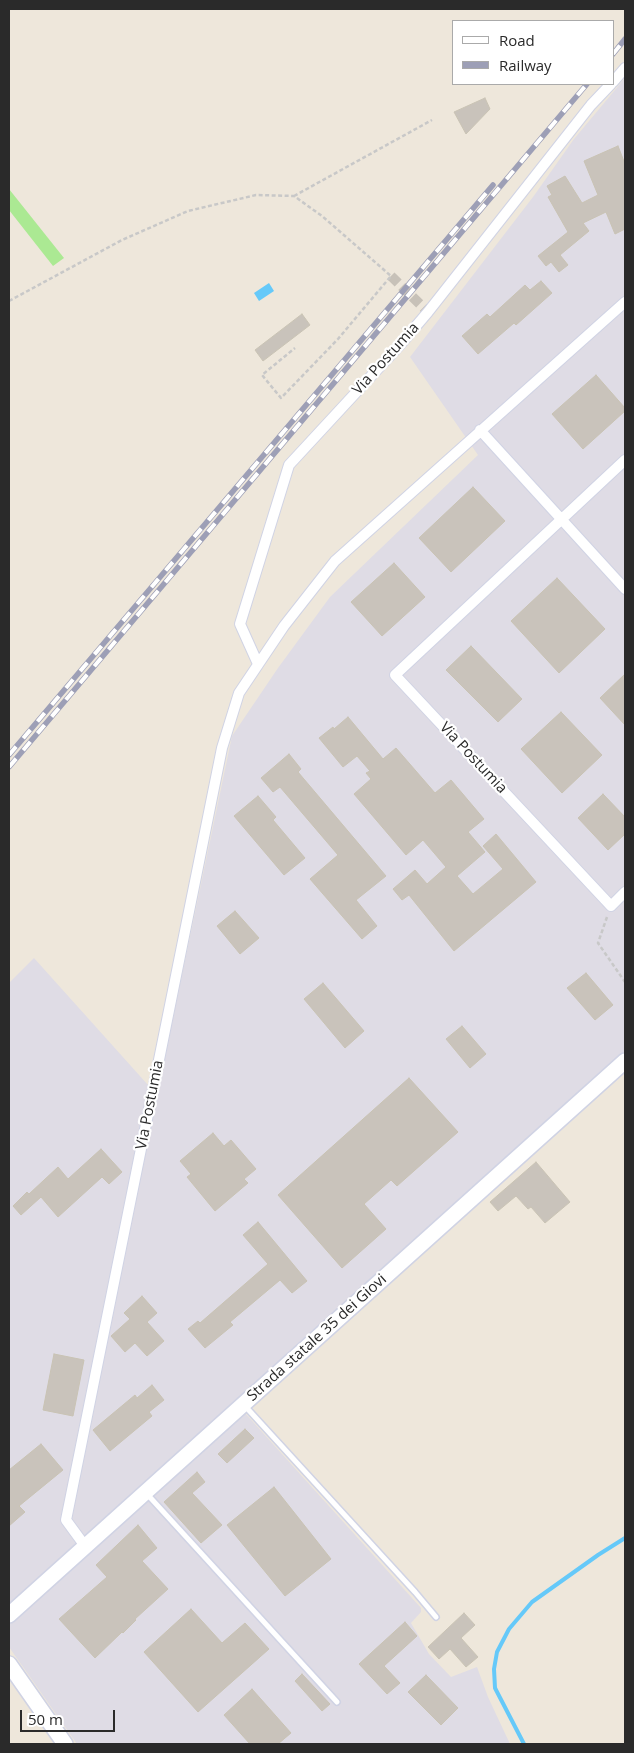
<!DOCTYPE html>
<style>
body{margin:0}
#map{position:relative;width:634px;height:1753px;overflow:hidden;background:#eee7db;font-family:"Open Sans",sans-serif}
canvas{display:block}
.frame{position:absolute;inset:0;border:10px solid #2a2a2a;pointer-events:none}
.legend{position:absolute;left:452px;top:20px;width:162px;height:65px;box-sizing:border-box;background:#fff;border:1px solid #aaa;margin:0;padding:6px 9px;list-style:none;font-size:15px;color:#2a2a2a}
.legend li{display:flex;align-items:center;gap:10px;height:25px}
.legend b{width:25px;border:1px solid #aaa}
.scale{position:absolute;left:20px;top:1710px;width:95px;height:22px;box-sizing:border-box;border:2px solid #2a2a2a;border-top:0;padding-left:6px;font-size:15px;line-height:18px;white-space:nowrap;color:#2a2a2a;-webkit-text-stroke:4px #fff;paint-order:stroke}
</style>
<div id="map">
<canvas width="634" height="1753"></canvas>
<div class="frame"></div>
<ul class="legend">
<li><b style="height:6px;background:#fff"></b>Road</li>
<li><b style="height:6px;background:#9d9fb6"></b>Railway</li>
</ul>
<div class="scale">50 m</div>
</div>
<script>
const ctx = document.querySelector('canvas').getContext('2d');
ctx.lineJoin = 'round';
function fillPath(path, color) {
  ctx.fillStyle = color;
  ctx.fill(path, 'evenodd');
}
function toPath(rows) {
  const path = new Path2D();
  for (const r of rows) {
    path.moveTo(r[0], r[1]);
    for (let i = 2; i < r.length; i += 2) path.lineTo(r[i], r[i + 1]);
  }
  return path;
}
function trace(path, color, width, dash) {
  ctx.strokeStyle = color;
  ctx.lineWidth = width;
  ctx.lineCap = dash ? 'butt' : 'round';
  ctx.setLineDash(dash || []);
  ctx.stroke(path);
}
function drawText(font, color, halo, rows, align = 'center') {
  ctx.font = font + ' "Open Sans",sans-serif';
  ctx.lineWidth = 4.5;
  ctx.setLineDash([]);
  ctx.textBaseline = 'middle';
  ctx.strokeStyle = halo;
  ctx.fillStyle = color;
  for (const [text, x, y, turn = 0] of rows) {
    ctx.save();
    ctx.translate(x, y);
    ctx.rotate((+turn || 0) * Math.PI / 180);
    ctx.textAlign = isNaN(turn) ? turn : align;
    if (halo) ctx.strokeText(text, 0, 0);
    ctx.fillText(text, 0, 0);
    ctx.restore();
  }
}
const industrial = toPath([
 [625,78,625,1051,235,1402,421,1608,421,1612,411,1623,429,1654,451,1677,477,1667,488,1697,510,1744,77,1744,9,1647,9,983,34,958,157,1095,232,736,278,668,330,597,478,455,410,357,533,197,574,139]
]);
const green = toPath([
 [9,189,64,258,53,266,9,210]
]);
const water = toPath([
 [269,283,274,291,259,301,254,293]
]);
const stream = toPath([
 [524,1744,495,1688,494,1669,497,1652,509,1629,532,1602,598,1555,625,1538]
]);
const building = toPath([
 [485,98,490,109,466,134,454,112,485,98],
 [618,146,625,164,625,229,615,234,606,212,583,223,589,231,560,255,568,265,559,272,551,262,546,266,538,256,568,232,548,197,552,195,547,186,565,176,582,203,598,195,584,161,618,146],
 [541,281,552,293,516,325,514,323,478,354,462,336,487,314,490,317,525,285,530,290,541,281],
 [302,314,310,325,263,361,255,350,302,314],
 [596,375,625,408,625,411,583,449,552,414,596,375],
 [473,487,505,521,451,572,419,538,473,487],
 [394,563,425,597,382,636,351,602,394,563],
 [557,578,605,629,559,673,511,621,557,578],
 [471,646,522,699,498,722,446,670,471,646],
 [625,674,625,725,600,698,625,674],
 [561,712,602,755,562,793,521,749,561,712],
 [348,717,383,759,396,748,435,793,451,780,484,819,468,832,485,852,457,876,473,894,503,869,483,846,496,834,536,882,454,951,409,895,402,900,393,889,415,870,427,884,446,867,423,840,406,855,354,794,371,779,366,773,370,771,357,756,343,767,319,738,333,727,334,729,348,717],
 [289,754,301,769,298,772,386,876,356,900,377,926,362,939,310,879,338,855,280,787,273,792,261,778,289,754],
 [603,794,625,817,625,834,608,850,578,818,603,794],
 [258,796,276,817,273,820,305,858,284,875,234,816,258,796],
 [235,911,259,938,240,954,217,926,235,911],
 [586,973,613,1005,595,1020,567,988,586,973],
 [323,983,364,1031,345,1048,304,999,323,983],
 [462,1026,486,1054,470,1068,446,1039,462,1026],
 [409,1078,458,1132,397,1186,391,1180,364,1204,386,1229,342,1268,278,1195,409,1078],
 [213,1133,224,1146,231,1140,256,1169,244,1179,248,1183,215,1211,187,1177,191,1174,180,1161,213,1133],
 [101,1149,122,1172,109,1184,102,1177,58,1217,41,1197,21,1215,13,1206,27,1192,29,1194,58,1167,68,1179,101,1149],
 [536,1162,570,1202,545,1223,531,1207,528,1209,516,1196,498,1211,490,1202,536,1162],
 [258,1222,307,1281,292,1293,280,1280,230,1322,233,1325,205,1348,188,1329,198,1321,200,1323,268,1264,243,1235,258,1222],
 [142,1296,157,1313,147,1322,164,1341,147,1356,135,1343,125,1352,111,1336,130,1319,124,1313,142,1296],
 [54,1354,84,1360,73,1416,43,1410,54,1354],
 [152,1385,164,1400,149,1412,152,1416,110,1451,93,1430,135,1395,137,1398,152,1385],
 [245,1429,254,1438,227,1463,218,1454,245,1429],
 [41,1444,63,1470,19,1506,25,1512,9,1526,9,1470,41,1444],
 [197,1472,205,1482,192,1493,222,1525,201,1543,164,1502,197,1472],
 [274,1487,331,1559,285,1596,227,1525,274,1487],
 [138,1525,157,1548,142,1561,168,1589,135,1619,136,1620,123,1633,122,1632,95,1658,59,1619,107,1577,96,1565,138,1525],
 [191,1609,222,1643,245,1623,269,1649,198,1712,144,1652,191,1609],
 [464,1613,475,1625,461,1638,478,1657,466,1667,450,1649,439,1659,428,1647,464,1613],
 [405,1622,417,1636,384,1666,400,1683,387,1694,359,1664,405,1622],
 [302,1674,330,1704,322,1711,295,1681,302,1674],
 [426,1675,458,1708,441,1725,408,1692,426,1675],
 [252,1689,291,1733,278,1744,250,1744,224,1715,252,1689]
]);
const streetTunnel = toPath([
 [391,276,428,312]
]);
const path = toPath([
 [294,196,432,120],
 [9,301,122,240,188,211,256,195,294,196,322,216,391,276,338,339,281,398,262,375,295,348],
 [607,917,598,943,625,982]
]);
const lane = toPath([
 [245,1406,415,1592,436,1617],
 [147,1494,337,1702]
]);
const street = toPath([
 [613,82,625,68],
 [480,430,625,589],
 [625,460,395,675,611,906,625,892],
 [258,664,240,624,289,465,399,346,428,312,591,105,611,84],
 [85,1546,66,1520,222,748,239,693,284,626,335,561,625,302]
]);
const secondary = toPath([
 [9,1615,625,1061],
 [9,1664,65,1744]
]);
const rail = toPath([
 [613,54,625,39],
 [9,755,493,185],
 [9,767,587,84]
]);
const streetNames = [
 ["Via Postumia",386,359,-48],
 ["Via Postumia",473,758,47],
 ["Via Postumia",150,1105,-79],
 ["Strada statale 35 dei Giovi",317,1338,-42]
];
fillPath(industrial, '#dfdce5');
fillPath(green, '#abe993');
fillPath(water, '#65c9f9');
trace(stream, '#65c9f9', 4);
fillPath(building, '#c9c3bb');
trace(building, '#c9c3b4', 1);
trace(streetTunnel, '#c7c1b8', 10, [10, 5]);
trace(lane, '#d0d3e4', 8);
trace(street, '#d0d3e4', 12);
trace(secondary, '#d0d3e4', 18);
trace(path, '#c8c8c8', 2.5, [4, 2.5]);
trace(lane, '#fff', 5);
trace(street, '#fff', 10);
trace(secondary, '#fff', 15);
trace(rail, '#9d9fb6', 5.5);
trace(rail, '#fff', 4, [11]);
drawText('15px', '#2a2a2a', '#fff', streetNames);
</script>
